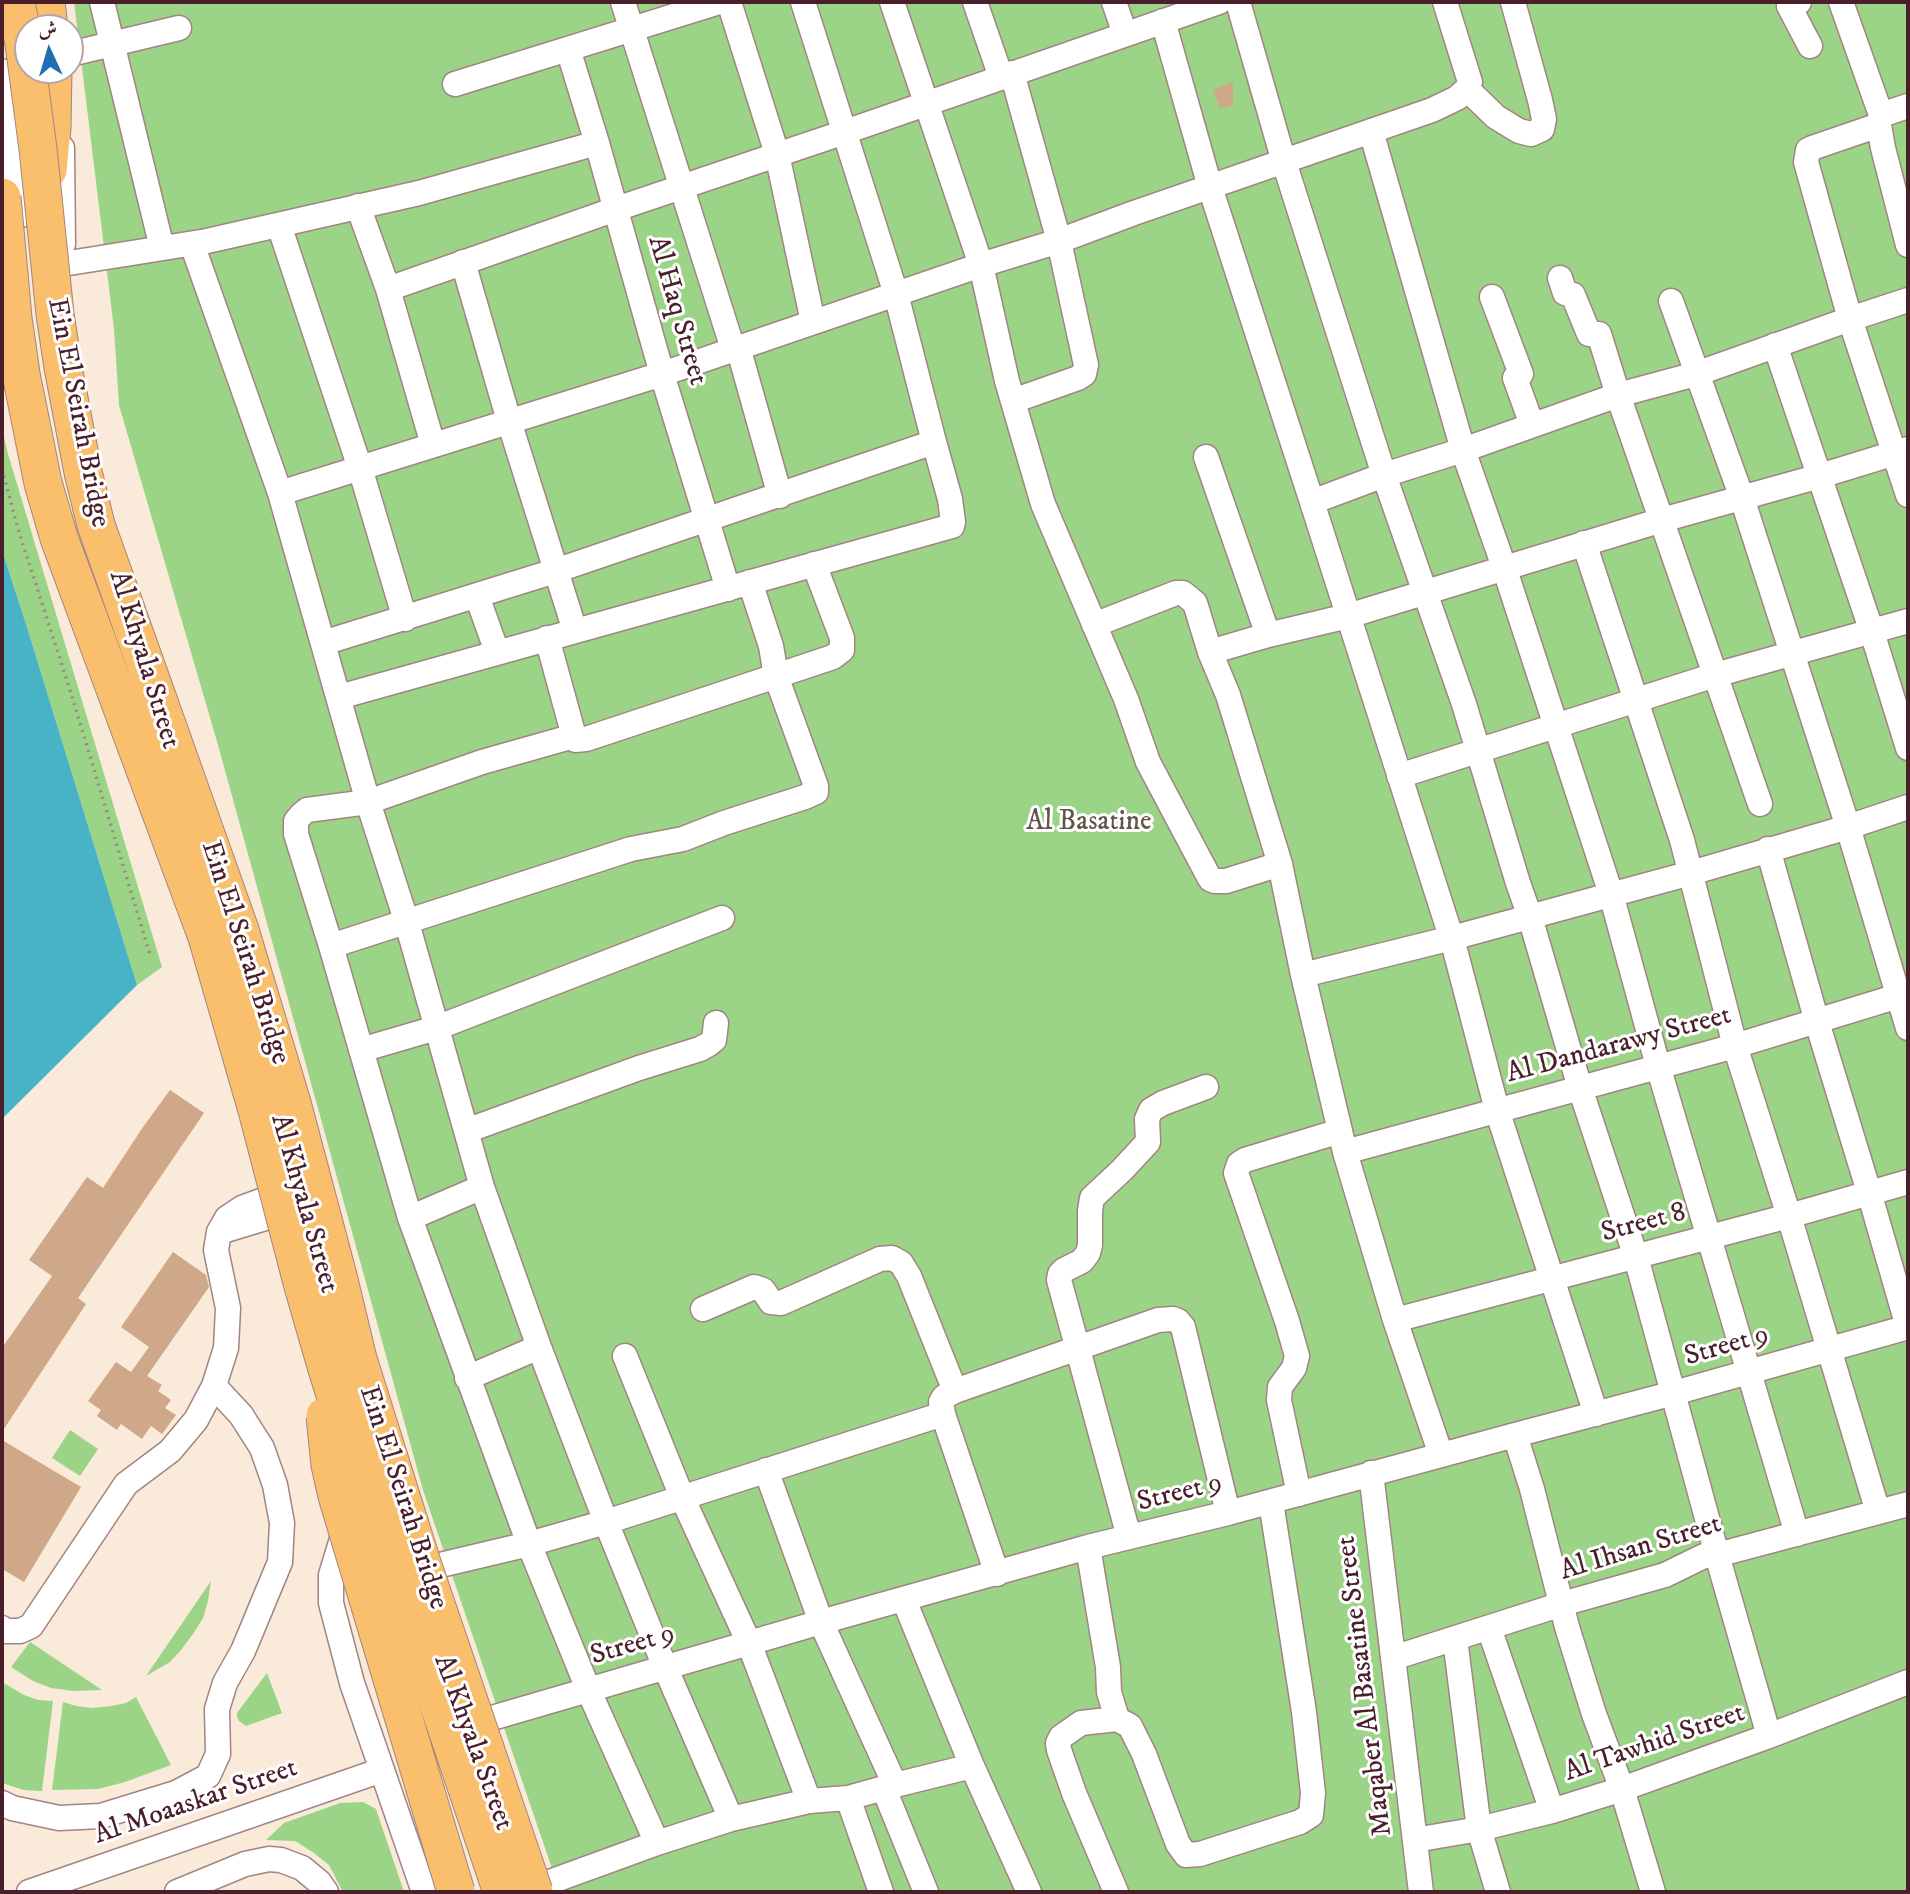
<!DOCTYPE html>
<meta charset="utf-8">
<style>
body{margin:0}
#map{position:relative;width:1910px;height:1894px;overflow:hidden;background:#f9ead9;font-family:"IM FELL DW Pica",Amiri,serif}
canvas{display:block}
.frame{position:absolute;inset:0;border:4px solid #4a1f2b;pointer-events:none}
.north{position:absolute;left:14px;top:14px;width:70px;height:70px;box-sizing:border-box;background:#fff;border:2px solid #b7a5aa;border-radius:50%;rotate:356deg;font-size:19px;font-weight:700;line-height:28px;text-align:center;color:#4a1f2b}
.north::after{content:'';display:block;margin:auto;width:24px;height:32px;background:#1f6fb2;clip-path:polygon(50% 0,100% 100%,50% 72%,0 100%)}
</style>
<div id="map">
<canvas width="1910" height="1894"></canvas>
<div class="frame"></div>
<div class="north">ش</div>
</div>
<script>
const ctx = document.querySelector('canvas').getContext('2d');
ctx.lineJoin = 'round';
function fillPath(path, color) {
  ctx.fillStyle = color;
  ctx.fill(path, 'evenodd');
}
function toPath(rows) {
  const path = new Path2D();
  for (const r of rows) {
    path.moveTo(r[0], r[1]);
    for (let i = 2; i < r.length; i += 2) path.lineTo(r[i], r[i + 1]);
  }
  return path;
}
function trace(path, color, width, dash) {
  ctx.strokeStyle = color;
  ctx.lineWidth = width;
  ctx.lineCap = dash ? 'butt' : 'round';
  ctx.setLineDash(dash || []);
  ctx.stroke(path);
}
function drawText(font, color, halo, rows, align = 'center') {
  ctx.font = font + ' "IM FELL DW Pica",serif';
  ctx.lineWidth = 6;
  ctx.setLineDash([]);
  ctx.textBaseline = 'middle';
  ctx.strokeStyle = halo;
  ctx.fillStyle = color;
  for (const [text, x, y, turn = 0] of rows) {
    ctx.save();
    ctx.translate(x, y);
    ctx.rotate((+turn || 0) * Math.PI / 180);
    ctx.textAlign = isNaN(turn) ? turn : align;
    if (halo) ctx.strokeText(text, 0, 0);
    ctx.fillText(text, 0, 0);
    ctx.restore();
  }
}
const green = toPath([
 [74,2,1908,2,1908,1892,560,1892,423,1490,218,745,119,405,114,329],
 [2,428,8,454,162,967,137,985,26,624,2,550],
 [70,1430,98,1449,80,1476,52,1458],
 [211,1581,208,1601,203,1618,193,1634,181,1650,170,1662,146,1676],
 [30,1642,102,1690,73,1691,51,1688,33,1681,11,1667],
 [267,1673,282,1713,246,1726,239,1721,237,1717,237,1713],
 [2,1682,24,1695,38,1700,53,1701,42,1791,24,1790,2,1783],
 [136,1697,171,1765,125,1782,98,1789,52,1790,63,1702,76,1706,92,1708,111,1706,126,1703],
 [363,1802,376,1809,404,1892,343,1892,329,1865,314,1853,295,1841,266,1840,284,1823,340,1803]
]);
const water = toPath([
 [2,550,26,624,137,985,4,1117,2,1117]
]);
const building = toPath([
 [1233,82,1233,105,1220,109,1213,89],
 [170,1090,204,1113,78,1298,86,1304,2,1432,2,1348,52,1276,29,1260,87,1177,103,1188,143,1127],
 [173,1252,206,1275,209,1287,147,1376,162,1385,158,1391,171,1400,165,1408,176,1415,162,1434,151,1426,142,1439,121,1424,117,1430,97,1416,101,1410,88,1401,116,1362,131,1372,149,1347,121,1327],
 [2,1440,81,1487,24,1582,2,1569]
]);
const path = toPath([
 [2,469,18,529,70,690,150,955]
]);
const minor = toPath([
 [102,2,162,248],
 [623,2,733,349],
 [729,2,777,154,813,322],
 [892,2,981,265,1007,381,1043,504,1126,699,1148,762,1210,879,1215,881,1226,881,1280,864],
 [975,2,1001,77],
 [1114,2,1125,34],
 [1238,2,1284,162,1384,475,1464,704,1518,883,1530,917,1580,1088,1636,1257,1717,1555,1769,1736],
 [1799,2,1789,6,1810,46],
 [1841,2,1881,115,1908,106],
 [1163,21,1210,187,1312,502],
 [568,49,597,143,662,374,728,589],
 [70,54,179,28],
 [2,71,19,216],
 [1012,73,1059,241,1086,365,1084,374,1078,378,1013,401],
 [455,84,719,2],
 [1467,89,1496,117,1519,131,1531,134,1542,129,1544,119,1540,100,1513,2],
 [1881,115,1879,125,1883,148,1908,245],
 [1879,125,1812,148,1808,150,1806,162,1850,319,1908,495],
 [1371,131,1463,450,1504,567,1611,894,1658,1066,1797,1534],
 [62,148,63,244],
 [358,206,388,289,433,445],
 [279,225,360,468,405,619],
 [192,244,280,493,368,802,407,923,482,1187,539,1347,606,1522,665,1667,731,1819],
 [463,262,509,421,575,631],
 [63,264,207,241,419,193,597,143],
 [1560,278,1565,293,1573,295,1589,334,1599,334,1618,395,1760,804],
 [388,289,616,209,845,132,1219,2],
 [1492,297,1521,374,1515,378,1532,425],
 [1671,301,1742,498,1848,827,1908,1028],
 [1775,345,1872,632,1908,748],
 [738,347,780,496],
 [1206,457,1268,635],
 [280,493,662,374,981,265,1059,241,1134,213,1432,110,1457,98,1467,89,1470,82,1445,2],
 [1584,543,1682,840,1735,1046,1789,1216,1878,1512],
 [477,596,497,652],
 [1094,625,1176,593,1183,593,1195,603,1210,652,1228,695,1280,864,1303,975],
 [547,638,575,740,586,739,776,676,771,646,750,582],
 [323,643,555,571,934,442,896,294,803,2],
 [1210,652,1268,635,1348,616,1662,520,1820,476,1908,449],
 [339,697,952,526,953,522,950,499,934,442],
 [574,736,482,762,368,802,307,810,302,814,296,821,296,834,331,946,410,1218,529,1544,588,1689,657,1843],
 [1399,776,1715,675,1908,621],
 [331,946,631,849,683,839,724,823,805,797,816,792,816,786,776,676,833,657,842,650,842,638,814,564],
 [361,1050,436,1028,722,918],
 [466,1131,639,1068,700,1049,709,1044,714,1040,716,1023],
 [1345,1152,1735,1046,1908,993],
 [410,1218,482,1187],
 [219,1232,298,1208],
 [703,1309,754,1287,763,1290,771,1302,781,1303,880,1259,892,1258,901,1263,909,1276,955,1391],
 [1395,1320,1789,1216,1908,1182],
 [625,1356,682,1497,749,1643,809,1801,848,1798,895,1785,972,1766,904,1600],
 [467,1378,539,1347],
 [1596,1414,1497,1110,1454,946,1312,502,1384,475,1463,450,1618,395,1696,374,1850,319,1908,300],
 [1515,1435,1532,1489,1567,1627,1594,1714,1622,1789,1653,1892],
 [1441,1455,1395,1320,1345,1152,1303,975,1452,938,1691,873,1848,827,1908,807],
 [766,1470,821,1622,895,1785],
 [1371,1473,1421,1892],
 [1299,1494,1279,1400,1280,1387,1294,1368,1297,1356,1287,1321,1236,1173,1239,1164,1245,1160,1340,1131],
 [346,1526,331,1575,331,1603,352,1683,424,1892],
 [1129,1537,1059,1280,1060,1274,1064,1270,1082,1261,1088,1253,1090,1245,1090,1211,1092,1198,1122,1170,1148,1142,1147,1119,1151,1110,1163,1103,1206,1087],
 [1088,1547,1108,1667,1109,1692,1117,1719,1081,1723,1061,1737,1058,1743,1059,1750,1074,1793,1116,1892],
 [415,1571,529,1544,606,1522,943,1414],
 [997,1574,943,1414,941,1402,944,1397,955,1391,1158,1320,1173,1319,1178,1321,1183,1327,1228,1513],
 [2,1628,6,1631,20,1631,31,1626,126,1484,170,1451,196,1420,214,1386,226,1348,228,1308,216,1250,219,1232,227,1218,242,1208,269,1198],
 [1489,1628,1552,1811],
 [1455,1639,1479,1829,1498,1892],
 [1393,1658,1562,1604,1665,1575,1704,1556,1717,1555,1908,1504],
 [1117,1719,1130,1726,1144,1754,1178,1844,1186,1855,1200,1854,1300,1822,1311,1815,1313,1793,1304,1712,1271,1502],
 [468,1725,821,1622,1088,1547,1228,1513,1515,1435,1674,1393,1908,1327,1869,1192,1817,1022,1768,849],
 [972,1766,1029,1892],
 [884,1789,926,1892],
 [848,1798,881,1892],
 [2,1803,12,1808,59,1818,101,1816,176,1793,208,1776,218,1754,217,1709,225,1683,243,1651,280,1562,282,1523,275,1485,262,1448,241,1415,214,1386],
 [1415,1840,1479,1829,1552,1811,1622,1789,1769,1736,1908,1682],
 [525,1891,657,1843,731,1819,809,1801],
 [29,1892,382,1770],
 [177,1892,245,1864,269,1859,281,1860,302,1868,319,1882,326,1892]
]);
const highway = toPath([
 [46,2,49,28],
 [48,170,52,128,53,70]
]);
const highwayBridge = toPath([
 [16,2,24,44,38,149,55,314,63,367,83,472,96,525,240,930,292,1103,338,1276,358,1359,423,1566,534,1892],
 [2,197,13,318,21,374,43,483,59,538,207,937,257,1110,303,1286,327,1369,358,1467,502,1892],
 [325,1416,330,1465,337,1496,456,1892]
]);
const streetNames = [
 ["Al Haq Street",676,311,74],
 ["Ein El Seirah Bridge",77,413,79],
 ["Al Khyala Street",143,660,73],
 ["Ein El Seirah Bridge",244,953,72],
 ["Al Dandarawy Street",1619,1046,-15],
 ["Al Khyala Street",303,1204,74],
 ["Street 8",1644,1224,-15],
 ["Street 9",1727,1347,-16],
 ["Street 9",1180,1494,-14],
 ["Ein El Seirah Bridge",402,1498,72],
 ["Al Ihsan Street",1641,1549,-17],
 ["Street 9",633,1646,-16],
 ["Maqaber Al Basatine Street",1366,1686,-97],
 ["Al Khyala Street",472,1743,70],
 ["Al Tawhid Street",1655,1744,-19],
 ["Al Moaaskar Street",196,1803,-19]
];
const parkNames = [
 ["Al Basatine",1089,823]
];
fillPath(green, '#9bd487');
fillPath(water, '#48b3c6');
fillPath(building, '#cfa789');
trace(minor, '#a28482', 27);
trace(highway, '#a28482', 39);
trace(path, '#a28482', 3.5, [2, 5]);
trace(minor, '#fff', 24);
trace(highway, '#f9bf6d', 37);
trace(highwayBridge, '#a28482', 39, []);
trace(highwayBridge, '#f9bf6d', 37);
drawText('28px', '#4a1f2b', '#fff', streetNames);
drawText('28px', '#625547', '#fff', parkNames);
</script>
